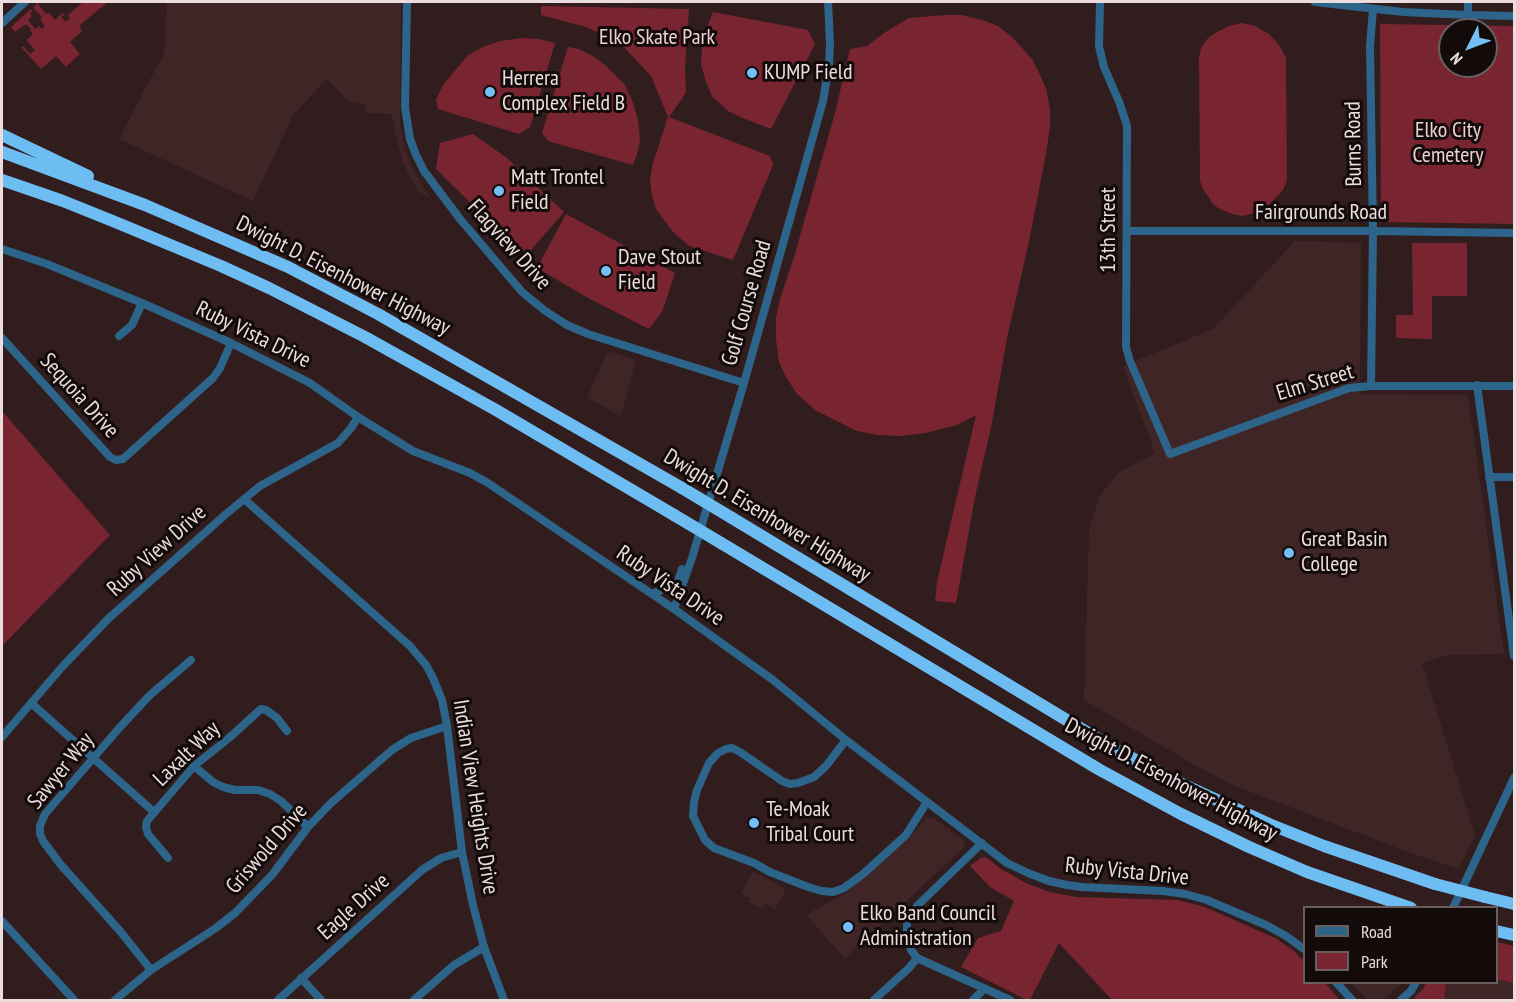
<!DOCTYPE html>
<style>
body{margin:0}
#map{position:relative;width:1516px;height:1002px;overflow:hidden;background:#311d1e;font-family:"PT Sans Narrow",sans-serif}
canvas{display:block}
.frame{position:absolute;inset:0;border:3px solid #ebddde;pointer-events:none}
.legend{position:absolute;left:1303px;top:906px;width:195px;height:78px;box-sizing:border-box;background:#130a0a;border:2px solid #695e5f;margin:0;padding:8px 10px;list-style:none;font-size:18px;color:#ebddde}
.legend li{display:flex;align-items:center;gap:12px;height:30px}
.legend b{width:30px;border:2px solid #695e5f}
.north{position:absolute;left:1438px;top:18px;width:60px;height:60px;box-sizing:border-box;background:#130a0a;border:2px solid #695e5f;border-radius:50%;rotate:228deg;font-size:16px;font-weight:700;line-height:24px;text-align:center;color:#ebddde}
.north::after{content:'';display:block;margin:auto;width:21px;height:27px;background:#74c0f6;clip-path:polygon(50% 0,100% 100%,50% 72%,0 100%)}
</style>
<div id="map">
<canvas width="1516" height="1002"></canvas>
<div class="frame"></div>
<ul class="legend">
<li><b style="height:8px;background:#2d658a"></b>Road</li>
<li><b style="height:16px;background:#792531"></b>Park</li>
</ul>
<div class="north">N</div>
</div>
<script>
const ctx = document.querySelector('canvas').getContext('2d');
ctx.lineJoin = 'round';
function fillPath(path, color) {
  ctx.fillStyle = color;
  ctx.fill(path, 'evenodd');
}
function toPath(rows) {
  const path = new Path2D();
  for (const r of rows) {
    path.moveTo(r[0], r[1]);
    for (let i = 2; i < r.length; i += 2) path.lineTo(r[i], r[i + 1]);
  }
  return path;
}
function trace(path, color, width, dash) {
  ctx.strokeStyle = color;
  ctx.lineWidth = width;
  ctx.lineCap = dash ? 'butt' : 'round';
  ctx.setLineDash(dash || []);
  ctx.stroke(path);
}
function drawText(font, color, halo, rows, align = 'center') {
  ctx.font = font + ' "PT Sans Narrow",sans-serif';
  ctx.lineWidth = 6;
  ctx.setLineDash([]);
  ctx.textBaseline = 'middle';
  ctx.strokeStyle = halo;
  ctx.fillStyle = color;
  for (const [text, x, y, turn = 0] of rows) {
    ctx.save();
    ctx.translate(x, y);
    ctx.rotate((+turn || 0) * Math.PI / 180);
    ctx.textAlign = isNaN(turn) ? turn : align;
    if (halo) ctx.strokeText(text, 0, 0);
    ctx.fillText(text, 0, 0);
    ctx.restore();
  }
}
const built = toPath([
 [167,2,401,2,400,125,405,150,415,173,430,198,418,191,406,169,398,147,392,114,366,113,366,105,350,102,327,79,293,115,253,201,119,139,164,53],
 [1295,241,1361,243,1360,394,1468,395,1504,654,1448,655,1422,663,1475,835,1459,869,1416,855,1235,786,1193,764,1084,700,1089,529,1099,497,1118,473,1155,453,1123,366,1213,329],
 [608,351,636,360,621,416,587,398],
 [932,817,965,841,964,847,845,959,806,915,846,893,913,834,925,819],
 [753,871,786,889,775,909,765,904,762,909,749,902,751,899,741,894],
 [1497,979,1514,983,1514,1000,1444,1000,1446,983,1496,982],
 [1399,982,1401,985,1382,1000,1368,1000,1351,983]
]);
const green = toPath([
 [83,2,108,2,79,26,82,31,70,42,80,54,66,67,56,56,41,69,21,47,23,46,30,54,35,50,27,41,27,40,33,34,30,30,31,29,26,24,15,32,11,27,31,9,32,11,30,14,32,16,28,20,35,29,39,26,42,29,45,26,40,20,42,17,33,8,37,3,46,14,49,13,55,20,63,13,65,14,61,17,66,22,70,18,66,12,68,15],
 [541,6,689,9,685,69,686,93,669,117,770,156,773,165,733,260,689,246,673,232,656,209,652,196,650,181,652,166,668,117,651,76,621,44,586,27,541,15],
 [713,12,808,30,815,44,771,129,745,119,728,111,712,96,706,82,701,64,702,48,706,30],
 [946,15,962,15,982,20,998,26,1013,38,1032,59,1038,71,1046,88,1050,109,1050,127,1046,154,1028,246,1007,338,992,423,975,497,956,603,935,601,937,582,976,415,957,425,926,433,900,436,878,435,857,431,815,410,797,394,786,377,779,362,776,339,776,318,780,299,794,257,835,113,850,49,867,46,884,33,909,18],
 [1242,23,1255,26,1269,34,1279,45,1286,58,1287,180,1283,190,1268,206,1254,213,1243,216,1232,214,1218,208,1213,204,1202,187,1200,180,1199,58,1201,48,1208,38,1217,32,1229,26],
 [1380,24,1514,26,1514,224,1381,222],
 [1450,30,1486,30,1486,66,1450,66],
 [522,38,539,39,555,43,530,127,519,134,438,109,436,100,443,85,468,55,485,46,501,41],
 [568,47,579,49,593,56,605,65,625,85,633,103,638,120,640,140,637,154,633,165,548,141,542,133],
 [473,134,507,158,564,212,525,257,436,169,440,143],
 [566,214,675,273,662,312,649,329,590,299,537,268],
 [1412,243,1467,243,1467,296,1432,296,1432,339,1396,338,1396,315,1413,315],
 [2,411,110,535,2,646],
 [982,857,987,858,1001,869,1028,884,1050,892,1076,897,1177,900,1205,907,1277,939,1294,951,1304,961,1304,982,1325,983,1340,1000,1112,1000,1059,943,1030,1000,1027,1000,961,967,978,938,1001,931,1014,901,990,887,970,866],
 [1497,942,1514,946,1514,983,1497,979],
 [1426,983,1446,983,1444,1000,1412,1000,1423,989]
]);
const minor = toPath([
 [407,2,405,107,410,139,416,155,424,171,460,219,522,292,544,310,567,325,588,334,744,383],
 [1100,2,1099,46,1104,67,1120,104,1127,126,1126,347,1130,361,1170,454,1349,388,1371,386,1514,386],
 [1315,2,1403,12,1468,15,1514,16],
 [1468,15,1468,2],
 [2,23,25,2],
 [1127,231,1373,231,1514,233],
 [2,249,47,264,142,303,231,343,310,383,358,417,413,451,470,473,488,483,674,609,773,680,846,740,1007,863,1028,873,1049,881,1067,885,1082,887,1163,891,1185,894,1207,900,1266,925,1286,936,1304,949],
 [119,336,132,325,142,303],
 [2,338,110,457,116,460,123,459,213,378,220,368,231,343],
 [1477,385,1514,656],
 [1371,386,1373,231,1370,46,1373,9],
 [1489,477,1514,477],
 [244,499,410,646,426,665,433,678,442,700,447,726,462,852,473,905,484,947,504,1000],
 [652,594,673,585,678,581,682,569],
 [674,609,692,558,744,383,823,101,829,65,830,43,828,2],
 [31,703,154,812],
 [2,737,62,667,109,618,226,514,260,486,338,443,351,428,358,417],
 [846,740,826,766,814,777,798,783,790,784,782,781,740,752,732,748,726,749,718,753,709,763,697,790,694,802,693,816,705,840,714,848,754,863,770,872,808,887,822,891,833,892,844,888,863,874,906,835,927,802],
 [194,766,213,782,223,787,235,790,258,790,270,794,281,801,308,827],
 [982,843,917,906,907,922,907,934,911,950,917,958,1010,1000],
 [168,858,148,834,146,827,147,821,194,766,229,738,261,709,266,710,277,718,287,731],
 [1453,908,1514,778],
 [2,921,74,1000],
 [151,970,120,931,61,865,43,841,40,834,40,826,45,814,121,726,150,695,191,660],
 [301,978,321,1000],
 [1336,982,1352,1000],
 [115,1000,151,970,216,928,235,913,272,875,308,827,331,803,392,750,411,738,447,726],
 [278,1000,422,870,441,858,462,852],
 [414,1000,454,965,484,947],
 [874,1000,909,968,917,958],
 [973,1000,984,989],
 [1401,1000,1411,991,1416,982]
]);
const highway = toPath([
 [2,135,88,176],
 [2,152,145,205,288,267,378,314,682,488],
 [2,180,63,201,120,224,221,266,269,288,365,337,496,410,674,515],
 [732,518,1113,748,1182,784,1269,824,1324,846,1435,884],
 [721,543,1100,770,1181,814,1249,847,1307,872,1411,908],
 [1485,897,1514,904],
 [1496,931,1514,935]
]);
const highwayBridge = toPath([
 [682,488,732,518],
 [674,515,721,543],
 [1435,884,1485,897]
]);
const markers = [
 [752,73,6,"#74c0f6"],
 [490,92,6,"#74c0f6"],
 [499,191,6,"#74c0f6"],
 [606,271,6,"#74c0f6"],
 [1289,553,6,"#74c0f6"],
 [754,823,6,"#74c0f6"],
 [848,927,6,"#74c0f6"]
];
const parkNames = [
 ["Elko Skate Park",657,38],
 ["Elko City",1448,131],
 ["Cemetery",1448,156]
];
const poiNames = [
 ["KUMP Field",764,73],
 ["Herrera",502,79],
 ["Complex Field B",502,104],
 ["Matt Trontel",511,178],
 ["Field",511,203],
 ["Dave Stout",618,258],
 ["Field",618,283],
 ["Great Basin",1301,540],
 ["College",1301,565],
 ["Te-Moak",766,810],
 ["Tribal Court",766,835],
 ["Elko Band Council",860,914],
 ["Administration",860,939]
];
const streetNames = [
 ["Burns Road",1354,144,-91],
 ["Fairgrounds Road",1321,213],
 ["13th Street",1109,230,-90],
 ["Flagview Drive",509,245,48],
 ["Dwight D. Eisenhower Highway",343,276,27],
 ["Golf Course Road",747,303,-74],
 ["Ruby Vista Drive",253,335,26],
 ["Elm Street",1315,383,-17],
 ["Sequoia Drive",79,396,48],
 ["Dwight D. Eisenhower Highway",767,516,31],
 ["Ruby View Drive",157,551,-42],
 ["Ruby Vista Drive",670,586,34],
 ["Laxalt Way",187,754,-44],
 ["Sawyer Way",61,771,-51],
 ["Dwight D. Eisenhower Highway",1171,780,28],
 ["Indian View Heights Drive",475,797,81],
 ["Griswold Drive",267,849,-49],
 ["Ruby Vista Drive",1127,872,6],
 ["Eagle Drive",354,907,-42]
];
fillPath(built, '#3f2526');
fillPath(green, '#792531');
trace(minor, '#2d658a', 8);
trace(highway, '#6dbcf2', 12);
trace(highwayBridge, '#6dbcf2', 12);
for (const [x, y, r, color] of markers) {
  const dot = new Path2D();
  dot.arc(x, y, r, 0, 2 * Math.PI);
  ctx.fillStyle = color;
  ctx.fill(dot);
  trace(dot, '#130a0a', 2);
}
drawText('22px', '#edd1d2', '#130a0a', parkNames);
drawText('22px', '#ebddde', '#130a0a', poiNames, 'left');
drawText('22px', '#ebddde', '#130a0a', streetNames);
</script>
